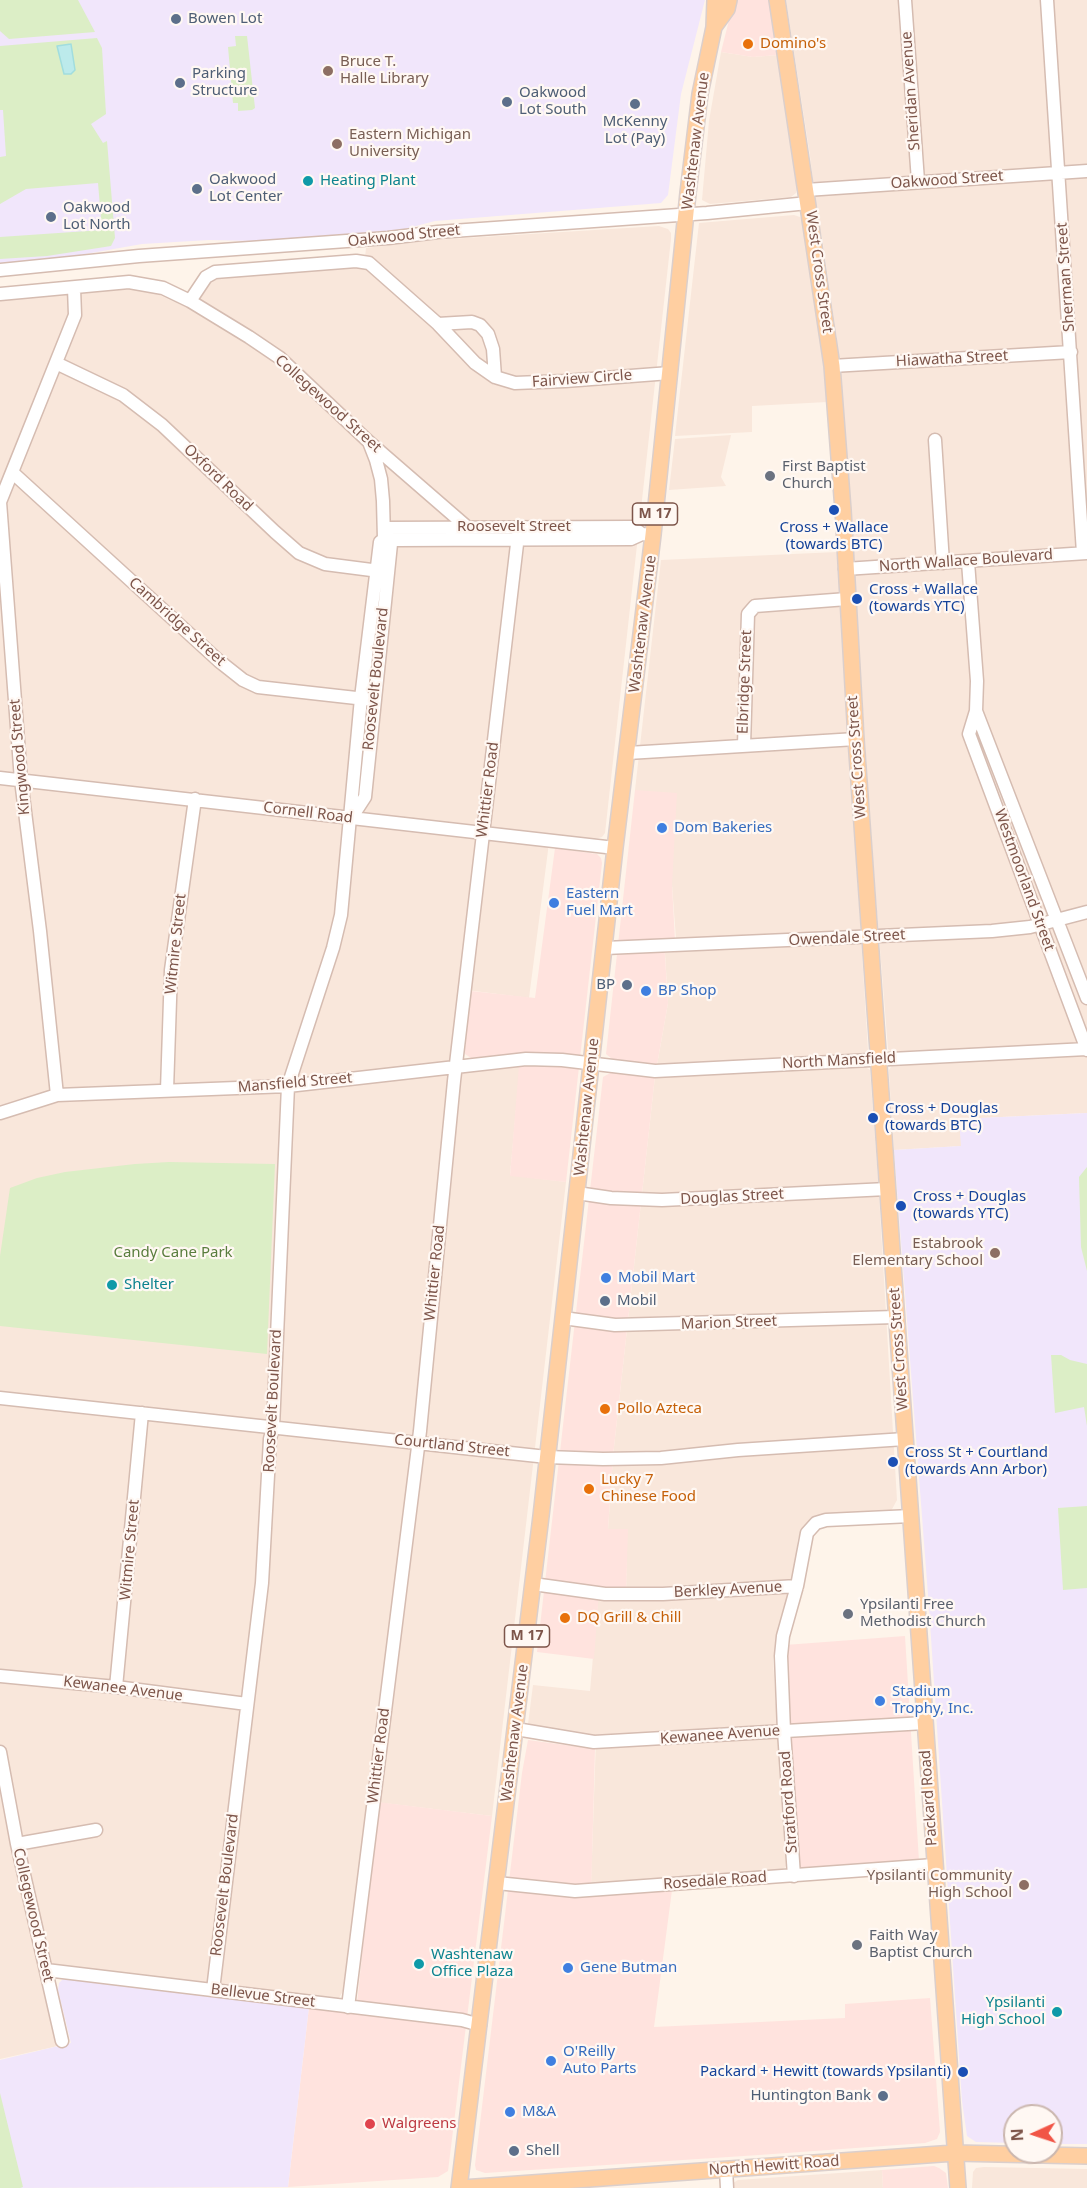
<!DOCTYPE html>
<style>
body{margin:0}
#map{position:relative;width:1087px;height:2188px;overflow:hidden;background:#fef4ea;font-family:"Noto Sans",sans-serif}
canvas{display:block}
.north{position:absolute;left:1003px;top:2104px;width:60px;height:60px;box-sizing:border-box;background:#fff8f3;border:2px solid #cbb7af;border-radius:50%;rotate:267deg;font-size:16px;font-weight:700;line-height:24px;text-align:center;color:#7d554a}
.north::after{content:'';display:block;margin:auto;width:21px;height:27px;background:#f15546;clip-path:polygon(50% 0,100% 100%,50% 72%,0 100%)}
</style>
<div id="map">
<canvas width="1087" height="2188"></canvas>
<div class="north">N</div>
</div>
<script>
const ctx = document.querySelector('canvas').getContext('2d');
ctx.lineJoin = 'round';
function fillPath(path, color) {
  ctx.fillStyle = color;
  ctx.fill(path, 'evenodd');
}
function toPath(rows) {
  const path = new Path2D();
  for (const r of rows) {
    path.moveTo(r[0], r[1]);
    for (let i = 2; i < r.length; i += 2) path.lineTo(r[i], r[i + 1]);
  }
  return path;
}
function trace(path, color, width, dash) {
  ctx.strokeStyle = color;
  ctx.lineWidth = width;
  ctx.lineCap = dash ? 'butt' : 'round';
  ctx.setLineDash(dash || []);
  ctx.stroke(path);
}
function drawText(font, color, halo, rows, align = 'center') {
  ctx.font = font + ' "Noto Sans",sans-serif';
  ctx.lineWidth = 4.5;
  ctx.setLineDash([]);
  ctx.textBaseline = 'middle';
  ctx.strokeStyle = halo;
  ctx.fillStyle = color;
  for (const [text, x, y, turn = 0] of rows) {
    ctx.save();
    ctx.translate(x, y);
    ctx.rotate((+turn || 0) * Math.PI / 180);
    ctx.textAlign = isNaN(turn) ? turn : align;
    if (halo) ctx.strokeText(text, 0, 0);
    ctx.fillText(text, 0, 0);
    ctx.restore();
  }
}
const residential = toPath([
 [786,0,1087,0,1087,1044,893,1053,888,1049,873,861,842,390,840,386,836,349,837,339,822,237,818,223,810,156],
 [721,52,753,57,778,55,798,186,796,193,791,197,710,204,702,200,709,121],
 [794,215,800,217,803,221,822,348,827,402,752,406,752,432,675,436,699,223],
 [659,226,668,229,671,233,671,239,605,833,602,837,595,839,550,835,529,998,459,989,452,1048,450,1073,520,1066,510,1175,566,1182,492,1816,367,1801,343,1991,339,1998,41,1964,58,2046,0,2059,0,298,132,289,155,293,188,308,202,287,211,278,355,265,364,267,366,248,434,240],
 [731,435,721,477,726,486,669,490,675,439],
 [837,552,868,1050,865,1054,657,1065,668,1003,665,953,677,952,672,885,635,790,661,560],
 [1087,1054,1087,1113,959,1119,962,1146,894,1150,889,1074,889,1070,893,1064],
 [864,1066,870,1070,878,1178,897,1500,891,1511,803,1530,798,1538,793,1578,777,1635,773,1660,786,1866,781,1872,591,1886,596,1739,528,1726,528,1724,533,1685,590,1691,598,1600,626,1601,627,1529,608,1530,613,1456,655,1076],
 [984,2167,1087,2169,1087,2188,972,2188,973,2172,976,2168],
 [882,2170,883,2188,731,2188,733,2183,738,2180]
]);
const commercial = toPath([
 [734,0,769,0,778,55,753,57,721,52],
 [635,790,677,793,672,885,675,940,664,941,668,1003,657,1065,612,1059,606,1054],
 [555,848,597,854,601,858,602,863,566,1182,510,1176,520,1053,471,1058,465,1054,465,1048,471,991,535,998],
 [612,1072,655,1076,613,1456,608,1529,628,1529,626,1593,599,1592,594,1659,537,1652,603,1077],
 [905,1636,919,1861,800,1870,785,1645],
 [528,1740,595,1749,591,1896,672,1890,654,2027,845,2018,845,2004,930,1998,940,2132,937,2139,925,2143,759,2155,485,2173,476,2170,475,2165,522,1773],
 [378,1802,492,1816,448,2171,438,2177,288,2187,309,2007,356,2013],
 [934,2166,939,2168,946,2173,948,2188,883,2188,882,2170]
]);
const education = toPath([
 [0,0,705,0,681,94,668,195,661,203,435,221,401,230,255,241,209,240,142,244,46,261,0,264],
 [1087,1113,1087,2144,1051,2144,1051,2116,1015,2116,1015,2143,976,2142,967,2136,962,2101,929,1608,894,1150,961,1146,959,1119],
 [63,1979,309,2007,288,2187,0,2188,0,2060,71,2043,58,1990,59,1983]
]);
const green = toPath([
 [0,0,78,0,95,32,9,39,0,31],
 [235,36,247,36,255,108,252,110,238,111,238,103,233,103,228,47,236,46],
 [97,38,102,48,106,114,91,124,103,143,107,141,115,238,111,246,47,256,0,259,0,237,102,230,98,183,26,189,0,204,0,157,6,156,3,110,0,110,0,46],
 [169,1162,275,1164,267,1354,0,1326,0,1256,10,1188,37,1178,65,1172,135,1164],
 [1087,1167,1087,1271,1081,1247,1079,1177],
 [1051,1355,1061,1355,1070,1360,1087,1364,1087,1426,1084,1407,1055,1413],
 [1087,1506,1087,1588,1063,1590,1058,1508],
 [0,2093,23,2187,20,2188,0,2188]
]);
const water = toPath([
 [71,44,75,70,71,74,64,74,57,46,71,44]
]);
const minor = toPath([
 [905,0,918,181],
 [1047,0,1083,553],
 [806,190,1087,171],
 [0,270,139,256,388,238,438,232,707,213,808,203],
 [0,294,129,282,163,288,190,301,249,337,280,358,369,442,467,527],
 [190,301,206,277,215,272,356,261,369,263,438,324,475,363,495,377,515,383,565,381,670,373],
 [438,324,472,322,480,325,488,334,493,349,495,377],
 [56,363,123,395,162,425,275,532,299,553,325,564,387,572],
 [832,366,1071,352],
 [935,440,943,563],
 [13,473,219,661,243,680,258,687,374,700],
 [384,528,632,527,642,534],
 [384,539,396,540,631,539,642,534,653,535],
 [968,562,977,681,976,711],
 [845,569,1087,553],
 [744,745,748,614,755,606,847,599],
 [628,753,856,739],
 [0,778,615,848],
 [352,817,365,797,391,544,384,539],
 [605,948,992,931,1030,927,1087,912],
 [1087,998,976,711,969,734,1087,1050],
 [167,1090,171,970,195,799],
 [57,1095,40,931,21,780,0,502,75,315,74,288],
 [0,1113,57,1095,288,1086,526,1059,562,1060,655,1071,1087,1049],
 [577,1193,611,1198,662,1200,887,1189],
 [563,1318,615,1325,896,1317],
 [0,1398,547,1457,603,1459,661,1458,738,1450,905,1439],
 [533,1584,605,1594,663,1594,797,1586],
 [0,1676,116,1687,247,1704],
 [116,1687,142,1413],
 [516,1729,594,1742,925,1723],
 [0,1752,17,1844,62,2041],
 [17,1844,96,1830],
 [794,1876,784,1731,781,1656,783,1636,797,1586,807,1533,816,1523,826,1520,911,1516],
 [497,1883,575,1891,934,1865],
 [46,1970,462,2020,480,2025],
 [213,1990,262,1583,270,1439,273,1427,288,1086,333,948,341,915,361,698,380,542,384,539,383,501,381,479,376,460,369,442],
 [348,2007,420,1431,454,1081,519,527],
 [726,2169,727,2188]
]);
const major = toPath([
 [777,0,832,366,843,510,856,739,958,2188],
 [714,27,727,9,729,0],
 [459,2188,541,1516,615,848,653,535,688,193,700,94,714,27,715,0],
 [462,2188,955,2153,1087,2156]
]);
const markers = [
 [176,19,6,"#5c6f8a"],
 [748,44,6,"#e8710a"],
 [328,71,6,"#8d6e63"],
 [180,83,6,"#5c6f8a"],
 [507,102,6,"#5c6f8a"],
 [635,104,6,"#5c6f8a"],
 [337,144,6,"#8d6e63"],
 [308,181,6,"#0f9aa8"],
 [197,189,6,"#5c6f8a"],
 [51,217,6,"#5c6f8a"],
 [770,476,6,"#6b7280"],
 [834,510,6,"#1a4fb4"],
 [857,599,6,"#1a4fb4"],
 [662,828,6,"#3f7fe0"],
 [554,903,6,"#3f7fe0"],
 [627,985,6,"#5c6f8a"],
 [646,991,6,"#3f7fe0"],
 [873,1118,6,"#1a4fb4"],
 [901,1206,6,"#1a4fb4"],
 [995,1253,6,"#8d6e63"],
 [606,1278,6,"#3f7fe0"],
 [112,1285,6,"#0f9aa8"],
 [605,1301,6,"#5c6f8a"],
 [605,1409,6,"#e8710a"],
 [893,1462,6,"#1a4fb4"],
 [589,1489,6,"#e8710a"],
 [848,1614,6,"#6b7280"],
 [565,1618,6,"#e8710a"],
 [880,1701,6,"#3f7fe0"],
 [1024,1885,6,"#8d6e63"],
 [857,1945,6,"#6b7280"],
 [419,1964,6,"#0f9aa8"],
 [568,1968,6,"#3f7fe0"],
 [1057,2012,6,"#0f9aa8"],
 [551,2061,6,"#3f7fe0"],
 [963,2072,6,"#1a4fb4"],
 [883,2096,6,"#5c6f8a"],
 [510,2112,6,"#3f7fe0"],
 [370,2124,6,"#e0444e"],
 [514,2151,6,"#5c6f8a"]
];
const shields = [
 [655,514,45],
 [527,1636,45]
];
const shieldNames = [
 ["M 17",655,514],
 ["M 17",527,1636]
];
const serviceNames = [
 ["Bowen Lot",188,19],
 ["Parking",192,74],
 ["Structure",192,91],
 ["Oakwood",519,93],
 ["Lot South",519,110],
 ["McKenny",635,122,"center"],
 ["Lot (Pay)",635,139,"center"],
 ["Oakwood",209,180],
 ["Lot Center",209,197],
 ["Oakwood",63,208],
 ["Lot North",63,225],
 ["BP",615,985,"right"],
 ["Mobil",617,1301],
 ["Huntington Bank",871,2096,"right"],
 ["Shell",526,2151]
];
const foodNames = [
 ["Domino's",760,44],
 ["Pollo Azteca",617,1409],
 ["Lucky 7",601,1480],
 ["Chinese Food",601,1497],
 ["DQ Grill & Chill",577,1618]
];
const educationNames = [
 ["Bruce T.",340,62],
 ["Halle Library",340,79],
 ["Eastern Michigan",349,135],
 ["University",349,152],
 ["Estabrook",983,1244,"right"],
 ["Elementary School",983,1261,"right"],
 ["Ypsilanti Community",1012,1876,"right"],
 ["High School",1012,1893,"right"]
];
const streetNames = [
 ["Sheridan Avenue",911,91,-94],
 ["Washtenaw Avenue",696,141,-83],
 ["Oakwood Street",947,180,-4],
 ["Oakwood Street",404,236,-6],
 ["West Cross Street",819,272,82],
 ["Sherman Street",1066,277,-94],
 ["Hiawatha Street",952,359,-3],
 ["Fairview Circle",582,379,-4],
 ["Collegewood Street",328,404,42],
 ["Oxford Road",218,478,44],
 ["Roosevelt Street",514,527],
 ["North Wallace Boulevard",966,561,-4],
 ["Cambridge Street",177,622,42],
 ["Washtenaw Avenue",643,624,-83],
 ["Roosevelt Boulevard",376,679,-84],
 ["Elbridge Street",745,682,-88],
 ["Kingwood Street",20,757,-95],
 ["West Cross Street",857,757,-94],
 ["Whittier Road",488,790,-83],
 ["Cornell Road",308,813,7],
 ["Westmoorland Street",1024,880,70],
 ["Owendale Street",847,938,-3],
 ["Witmire Street",176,944,-84],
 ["North Mansfield",839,1061,-3],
 ["Mansfield Street",295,1083,-5],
 ["Washtenaw Avenue",587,1107,-84],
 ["Douglas Street",732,1197,-3],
 ["Whittier Road",435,1273,-84],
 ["Marion Street",729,1323,-2],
 ["West Cross Street",899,1349,-94],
 ["Roosevelt Boulevard",273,1401,-87],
 ["Courtland Street",452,1446,6],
 ["Witmire Street",130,1550,-85],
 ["Berkley Avenue",728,1590,-3],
 ["Kewanee Avenue",123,1689,7],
 ["Washtenaw Avenue",515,1733,-83],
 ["Kewanee Avenue",720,1735,-4],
 ["Whittier Road",379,1756,-83],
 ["Packard Road",929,1798,-94],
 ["Stratford Road",789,1802,-94],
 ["Rosedale Road",715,1881,-4],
 ["Roosevelt Boulevard",225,1885,-83],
 ["Collegewood Street",33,1915,77],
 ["Bellevue Street",263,1996,7],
 ["North Hewitt Road",774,2166,-4]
];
const cultureNames = [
 ["Heating Plant",320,181],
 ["Shelter",124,1285],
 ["Washtenaw",431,1955],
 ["Office Plaza",431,1972],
 ["Ypsilanti",1045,2003,"right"],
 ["High School",1045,2020,"right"]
];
const worshipNames = [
 ["First Baptist",782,467],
 ["Church",782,484],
 ["Ypsilanti Free",860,1605],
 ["Methodist Church",860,1622],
 ["Faith Way",869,1936],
 ["Baptist Church",869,1953]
];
const transitNames = [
 ["Cross + Wallace",834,528,"center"],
 ["(towards BTC)",834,545,"center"],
 ["Cross + Wallace",869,590],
 ["(towards YTC)",869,607],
 ["Cross + Douglas",885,1109],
 ["(towards BTC)",885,1126],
 ["Cross + Douglas",913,1197],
 ["(towards YTC)",913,1214],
 ["Cross St + Courtland",905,1453],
 ["(towards Ann Arbor)",905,1470],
 ["Packard + Hewitt (towards Ypsilanti)",951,2072,"right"]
];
const shopNames = [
 ["Dom Bakeries",674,828],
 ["Eastern",566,894],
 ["Fuel Mart",566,911],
 ["BP Shop",658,991],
 ["Mobil Mart",618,1278],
 ["Stadium",892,1692],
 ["Trophy, Inc.",892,1709],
 ["Gene Butman",580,1968],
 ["O'Reilly",563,2052],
 ["Auto Parts",563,2069],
 ["M&A",522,2112]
];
const parkNames = [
 ["Candy Cane Park",173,1253]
];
const healthNames = [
 ["Walgreens",382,2124]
];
fillPath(residential, '#f9e7db');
fillPath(commercial, '#ffe3de');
fillPath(education, '#f1e6fb');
fillPath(green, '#dceec6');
fillPath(water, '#bceaeb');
trace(water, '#a1ddde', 1.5);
trace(minor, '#d5bcb1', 15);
trace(major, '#dbcfcc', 18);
trace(minor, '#fff', 12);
trace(major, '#ffcfa1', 15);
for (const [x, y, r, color] of markers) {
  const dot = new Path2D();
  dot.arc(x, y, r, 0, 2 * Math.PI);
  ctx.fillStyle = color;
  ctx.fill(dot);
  trace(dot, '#fff8f3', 2);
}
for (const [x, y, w] of shields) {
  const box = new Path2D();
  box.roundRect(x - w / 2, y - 11, w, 22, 4.5);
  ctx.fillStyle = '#fff8f3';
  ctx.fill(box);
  trace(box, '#7d554a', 1.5);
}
drawText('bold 14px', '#7d554a', null, shieldNames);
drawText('15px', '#4e5e75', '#fff8f3', serviceNames, 'left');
drawText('15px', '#c56008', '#fff8f3', foodNames, 'left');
drawText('15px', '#785e54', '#fff8f3', educationNames, 'left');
drawText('15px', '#7d554a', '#fff8f3', streetNames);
drawText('15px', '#0d838f', '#fff8f3', cultureNames, 'left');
drawText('15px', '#5b616d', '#fff8f3', worshipNames, 'left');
drawText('15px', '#164399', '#fff8f3', transitNames, 'left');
drawText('15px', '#366cbe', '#fff8f3', shopNames, 'left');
drawText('15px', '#597d3d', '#fff8f3', parkNames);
drawText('15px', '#be3a42', '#fff8f3', healthNames, 'left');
</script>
